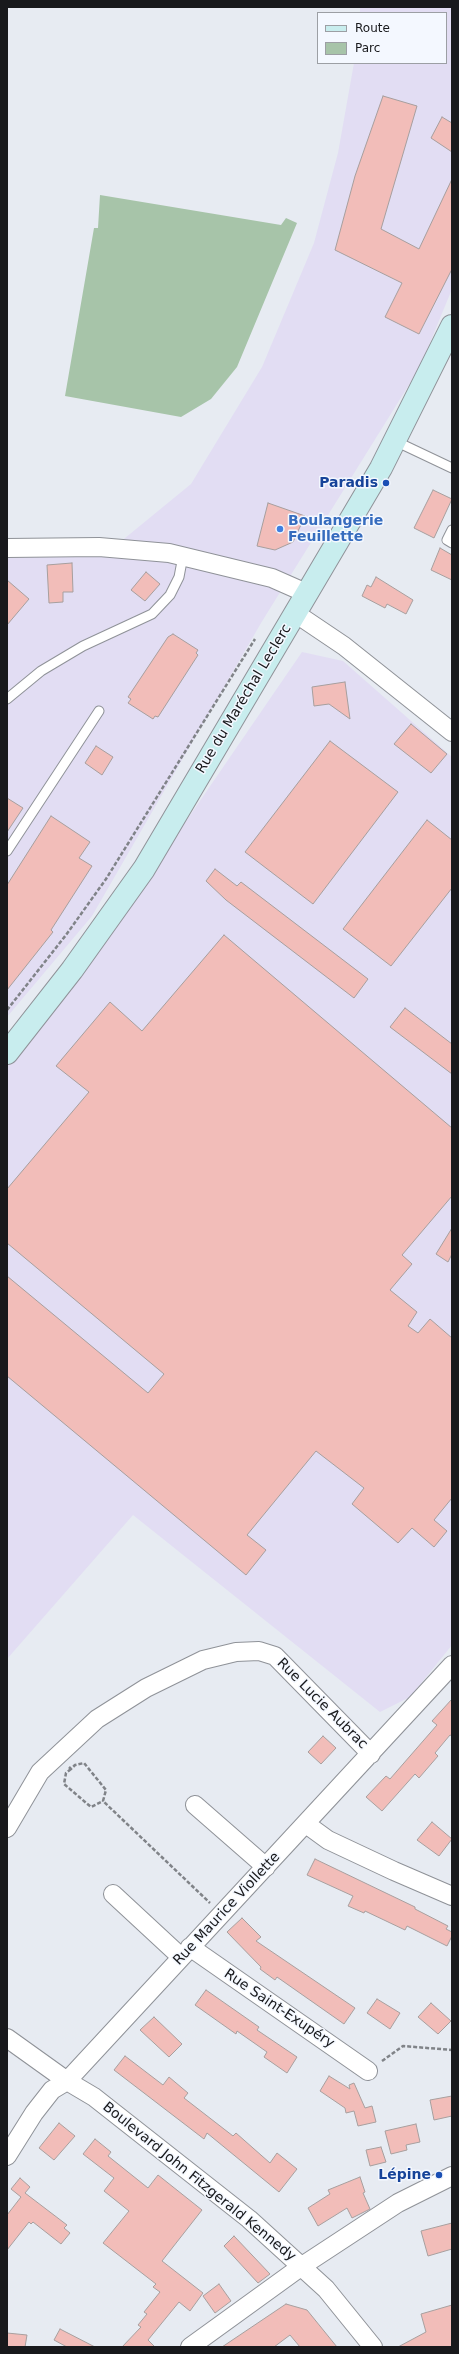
<!DOCTYPE html>
<meta charset="utf-8">
<style>
body{margin:0}
#map{position:relative;width:459px;height:2354px;overflow:hidden;background:#e7ebf2;font-family:"DejaVu Sans",sans-serif}
canvas{display:block}
.frame{position:absolute;inset:0;border:8px solid #18191c;pointer-events:none}
.legend{position:absolute;left:317px;top:12px;width:130px;height:52px;box-sizing:border-box;background:#f4f8ff;border:1px solid #9c9fa4;margin:0;padding:5px 7px;list-style:none;font-size:12px;color:#18191c}
.legend li{display:flex;align-items:center;gap:8px;height:20px}
.legend b{width:20px;border:1px solid #9c9fa4}
</style>
<div id="map">
<canvas width="459" height="2354"></canvas>
<div class="frame"></div>
<ul class="legend">
<li><b style="height:5px;background:#c8edee"></b>Route</li>
<li><b style="height:11px;background:#a7c4a9"></b>Parc</li>
</ul>
</div>
<script>
const ctx = document.querySelector('canvas').getContext('2d');
ctx.lineJoin = 'round';
function fillPath(path, color) {
  ctx.fillStyle = color;
  ctx.fill(path, 'evenodd');
}
function toPath(rows) {
  const path = new Path2D();
  for (const r of rows) {
    path.moveTo(r[0], r[1]);
    for (let i = 2; i < r.length; i += 2) path.lineTo(r[i], r[i + 1]);
  }
  return path;
}
function trace(path, color, width, dash) {
  ctx.strokeStyle = color;
  ctx.lineWidth = width;
  ctx.lineCap = dash ? 'butt' : 'round';
  ctx.setLineDash(dash || []);
  ctx.stroke(path);
}
function drawText(font, color, halo, rows, align = 'center') {
  ctx.font = font + ' "DejaVu Sans",sans-serif';
  ctx.lineWidth = 3;
  ctx.setLineDash([]);
  ctx.textBaseline = 'middle';
  ctx.strokeStyle = halo;
  ctx.fillStyle = color;
  for (const [text, x, y, turn = 0] of rows) {
    ctx.save();
    ctx.translate(x, y);
    ctx.rotate((+turn || 0) * Math.PI / 180);
    ctx.textAlign = isNaN(turn) ? turn : align;
    if (halo) ctx.strokeText(text, 0, 0);
    ctx.fillText(text, 0, 0);
    ctx.restore();
  }
}
const industrial = toPath([
 [360,7,452,7,452,289,420,367,261,623,92,916,7,1017,7,558,119,543,191,484,262,367,314,243,338,153,354,63,446,63,446,13,360,13],
 [302,652,343,661,452,757,452,1645,410,1697,380,1712,133,1515,7,1659,7,1067,191,814]
]);
const green = toPath([
 [100,195,281,225,286,218,297,223,237,367,211,399,181,417,65,396,94,228,98,228]
]);
const building = toPath([
 [383,96,417,106,381,229,419,249,452,179,452,269,419,334,385,317,402,283,335,250,355,176,383,96],
 [442,117,452,123,452,152,431,138,442,117],
 [433,490,452,499,434,538,414,528,433,490],
 [268,503,305,516,293,542,275,550,257,546,268,503],
 [440,548,452,555,452,580,431,570,440,548],
 [72,563,73,592,63,592,63,602,49,603,47,565,72,563],
 [146,572,160,584,145,601,131,590,146,572],
 [376,577,413,600,406,614,387,604,385,608,362,596,367,585,371,587,376,577],
 [7,580,29,599,7,625,7,580],
 [173,634,198,650,196,653,198,655,158,717,155,716,153,719,128,703,131,699,128,697,168,637,173,634],
 [345,682,350,719,329,704,314,706,312,687,345,682],
 [411,724,447,754,431,773,394,744,411,724],
 [330,741,398,792,313,904,245,852,330,741],
 [96,746,113,757,102,775,85,763,96,746],
 [7,798,23,808,7,832,7,798],
 [51,816,90,842,79,858,92,866,51,930,53,932,7,990,7,885,51,816],
 [427,820,452,840,452,888,391,966,343,929,427,820],
 [215,869,237,886,241,882,368,979,354,998,226,900,206,881,215,869],
 [224,935,452,1128,452,1196,402,1255,412,1264,390,1290,417,1312,408,1326,418,1333,430,1319,452,1338,452,1498,434,1520,447,1531,434,1547,412,1528,398,1543,352,1504,364,1488,316,1451,247,1535,266,1550,246,1575,7,1376,7,1276,148,1393,164,1374,7,1243,7,1189,89,1092,56,1066,110,1002,142,1031,224,935],
 [405,1008,452,1044,452,1074,390,1027,405,1008],
 [452,1228,452,1254,448,1262,436,1254,452,1228],
 [452,1699,452,1736,450,1735,435,1753,438,1756,419,1778,415,1774,382,1811,366,1797,386,1776,390,1779,437,1725,432,1721,452,1699],
 [323,1736,336,1748,321,1764,308,1752,323,1736],
 [432,1822,452,1839,439,1856,417,1840,432,1822],
 [315,1859,415,1907,415,1909,448,1926,446,1929,452,1932,452,1936,447,1946,407,1926,405,1930,365,1911,364,1913,348,1906,353,1896,307,1875,315,1859],
 [242,1918,261,1937,256,1941,355,2008,344,2024,277,1977,275,1980,260,1969,261,1967,227,1932,242,1918],
 [206,1990,259,2027,257,2030,297,2057,287,2073,264,2057,267,2052,237,2031,236,2034,195,2005,206,1990],
 [377,1999,400,2013,390,2029,367,2013,377,1999],
 [431,2003,451,2021,438,2034,418,2017,431,2003],
 [154,2017,182,2044,169,2057,140,2030,154,2017],
 [125,2056,163,2085,169,2077,188,2093,184,2098,233,2136,236,2133,270,2163,277,2153,297,2169,279,2192,207,2133,204,2139,114,2070,125,2056],
 [329,2076,350,2089,349,2085,354,2083,365,2108,372,2106,376,2122,358,2126,354,2111,346,2113,345,2108,320,2091,329,2076],
 [452,2096,452,2116,434,2120,430,2100,452,2096],
 [59,2123,75,2136,54,2160,39,2148,59,2123],
 [416,2124,420,2142,406,2145,407,2150,391,2154,385,2131,416,2124],
 [95,2139,111,2152,108,2156,148,2188,158,2175,202,2210,162,2261,203,2293,190,2311,179,2302,148,2340,155,2347,122,2347,141,2327,138,2325,147,2314,144,2312,160,2292,153,2287,156,2284,103,2243,129,2211,104,2191,114,2178,83,2154,95,2139],
 [381,2147,386,2162,370,2166,366,2150,381,2147],
 [360,2177,365,2192,363,2193,370,2209,352,2218,347,2208,318,2226,308,2208,330,2194,328,2190,360,2177],
 [20,2178,30,2187,25,2193,67,2225,64,2228,70,2233,61,2244,33,2222,31,2224,29,2222,7,2250,7,2215,21,2197,11,2189,20,2178],
 [452,2223,452,2249,428,2256,421,2231,452,2223],
 [234,2236,270,2274,258,2283,224,2246,234,2236],
 [219,2284,231,2301,215,2313,203,2296,219,2284],
 [286,2304,307,2310,337,2347,300,2347,290,2335,274,2347,222,2347,286,2304],
 [452,2305,452,2347,398,2347,426,2332,421,2314,452,2305],
 [60,2329,95,2347,67,2347,54,2340,60,2329],
 [7,2333,27,2335,25,2347,7,2347,7,2333]
]);
const path = toPath([
 [7,1010,66,935,106,879,255,639],
 [69,1767,71,1769,75,1765,84,1763,106,1790,103,1801,210,1903],
 [71,1769,66,1773,64,1784,91,1807,103,1801],
 [382,2061,403,2046,452,2050]
]);
const service = toPath([
 [395,441,452,468],
 [452,530,447,540,452,543],
 [7,699,41,671,83,646,152,614,170,595,179,577,183,556],
 [7,851,99,711]
]);
const minor = toPath([
 [7,548,99,547,169,553,272,578,306,593],
 [295,613,344,646,452,732],
 [195,1805,266,1867],
 [306,1824,328,1840,394,1871,452,1896],
 [7,1828,40,1772,97,1719,146,1688,203,1660,236,1652,259,1651,275,1656,371,1754],
 [113,1894,181,1957],
 [190,1947,368,2071],
 [7,2038,67,2081,94,2097,249,2219,326,2289,373,2347],
 [7,2156,34,2113,52,2090,67,2081,452,1665],
 [190,2347,302,2266,398,2203,452,2176]
]);
const secondary = toPath([
 [7,1053,72,970,144,869,381,468,452,326]
]);
const markers = [
 [386,483,4,"#1a4fb4"],
 [280,529,4,"#3f7fe0"],
 [439,2175,4,"#1a4fb4"]
];
const transitNames = [
 ["Paradis",378,483],
 ["Lépine",431,2175]
];
const shopNames = [
 ["Boulangerie",288,521],
 ["Feuillette",288,537]
];
const streetNames = [
 ["Rue du Maréchal Leclerc",244,699,-59],
 ["Rue Lucie Aubrac",322,1704,45],
 ["Rue Maurice Viollette",227,1909,-47],
 ["Rue Saint-Exupéry",279,2009,34],
 ["Boulevard John Fitzgerald Kennedy",199,2182,39]
];
fillPath(industrial, '#e2ddf3');
fillPath(green, '#a7c4a9');
fillPath(building, '#f2bdb9');
trace(building, '#a79f9e', 1);
trace(service, '#8f9298', 11);
trace(minor, '#8f9298', 20);
trace(secondary, '#8f9298', 24);
trace(path, '#808388', 2.5, [4, 2]);
trace(service, '#fff', 9);
trace(minor, '#fff', 18);
trace(secondary, '#c8edee', 22);
for (const [x, y, r, color] of markers) {
  const dot = new Path2D();
  dot.arc(x, y, r, 0, 2 * Math.PI);
  ctx.fillStyle = color;
  ctx.fill(dot);
  trace(dot, '#f4f8ff', 1.5);
}
drawText('bold 14px', '#164399', '#f4f8ff', transitNames, 'right');
drawText('bold 14px', '#366cbe', '#f4f8ff', shopNames, 'left');
drawText('14px', '#18191c', '#f4f8ff', streetNames);
</script>
